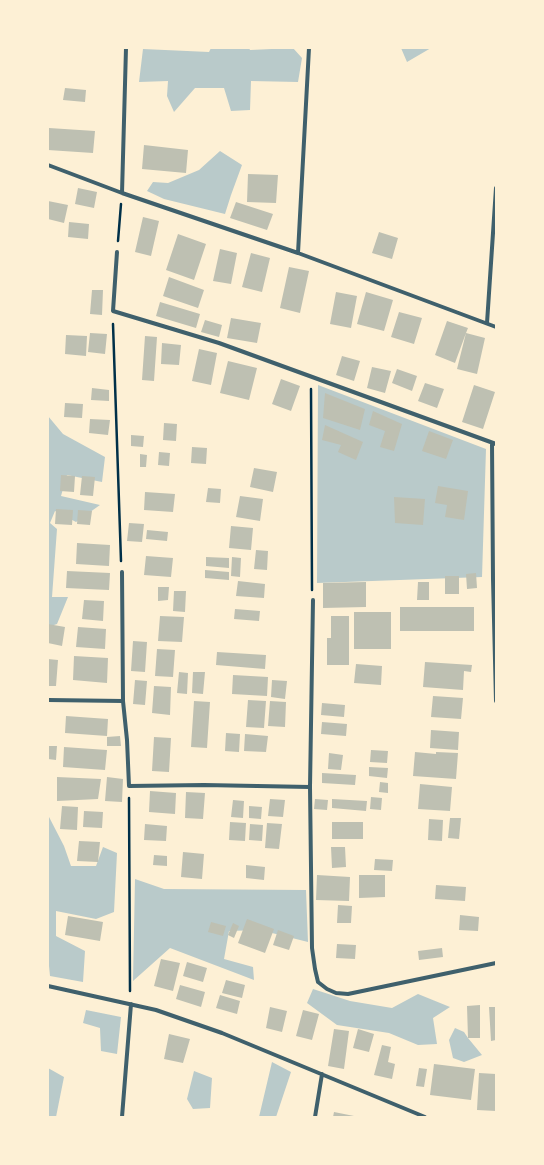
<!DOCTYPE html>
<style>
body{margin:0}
#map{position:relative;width:544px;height:1165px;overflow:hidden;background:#fdf0d5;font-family:Commissioner,sans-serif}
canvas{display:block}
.frame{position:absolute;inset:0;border:49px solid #fdf0d5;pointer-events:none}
</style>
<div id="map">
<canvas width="544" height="1165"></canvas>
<div class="frame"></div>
</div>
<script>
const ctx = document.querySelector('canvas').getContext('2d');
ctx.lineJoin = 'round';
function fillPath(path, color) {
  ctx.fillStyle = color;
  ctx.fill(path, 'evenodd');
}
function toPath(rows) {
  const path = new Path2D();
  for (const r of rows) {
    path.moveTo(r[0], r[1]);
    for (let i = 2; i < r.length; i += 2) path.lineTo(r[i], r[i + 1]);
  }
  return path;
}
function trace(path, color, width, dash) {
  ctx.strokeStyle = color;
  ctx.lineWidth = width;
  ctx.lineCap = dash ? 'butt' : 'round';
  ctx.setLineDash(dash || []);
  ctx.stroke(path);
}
const green = toPath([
 [211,48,249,48,250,50,293,48,302,58,298,82,251,81,250,110,231,111,224,88,195,88,174,112,167,96,168,81,139,82,143,49,209,52],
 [401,48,431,48,407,62],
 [220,151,242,165,231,195,225,214,164,199,147,191,153,182,168,183,199,170],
 [318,385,486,449,482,577,317,583],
 [48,416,63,434,105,457,102,482,67,475,61,496,100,505,76,522,55,511,50,523,57,529,52,597,68,597,57,624,48,627],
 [48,815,64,846,71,866,96,866,103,847,117,853,114,912,96,919,56,911,56,936,85,951,83,982,50,976,48,956],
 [135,879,164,889,306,890,308,942,260,930,229,931,224,959,253,967,254,980,170,948,133,981],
 [313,989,350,1001,392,1008,418,994,450,1007,433,1018,437,1044,418,1045,389,1033,337,1025,307,1003],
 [86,1010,121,1017,117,1054,101,1051,100,1028,83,1023],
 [455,1028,464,1032,468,1038,482,1055,464,1062,453,1058,449,1040],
 [272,1062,291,1072,276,1117,259,1117],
 [48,1068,64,1077,56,1117,48,1117],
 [194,1071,212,1078,210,1108,193,1109,187,1099]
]);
const building = toPath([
 [65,88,86,90,85,102,63,100],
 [49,128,95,131,93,153,48,150],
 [144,145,188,150,186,173,142,169],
 [248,174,278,175,276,203,247,202],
 [78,188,97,192,94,208,75,204],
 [48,201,68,205,64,223,48,219],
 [236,202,273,214,267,230,230,218],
 [143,217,159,221,151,256,135,252],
 [69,222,89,224,88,239,68,237],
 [379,232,398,238,392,259,372,253],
 [178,234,206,244,194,280,166,270],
 [220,249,237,253,231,284,213,281],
 [251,253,270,258,262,292,242,287],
 [289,267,309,271,300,313,280,308],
 [169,277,204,290,198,308,163,296],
 [92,290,103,290,102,315,90,314],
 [336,292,357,296,351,328,330,324],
 [366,292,393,300,384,331,357,324],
 [160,302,200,314,196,328,156,316],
 [399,312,422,318,414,344,391,337],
 [231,318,261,323,257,343,227,338],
 [205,320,222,325,219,337,201,332],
 [447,321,468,328,466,333,485,338,477,374,457,369,466,333,455,363,435,355],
 [90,333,107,334,105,354,88,352],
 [66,335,87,336,86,356,65,354],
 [145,336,157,337,154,381,142,380],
 [162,343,181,345,179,365,161,364],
 [199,349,217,353,211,385,192,381],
 [342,356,360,361,354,381,336,375],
 [228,361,257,368,249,400,220,393],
 [372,367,391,371,385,393,367,388],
 [397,369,417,376,412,391,392,383],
 [281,379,300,386,291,411,272,404],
 [425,383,444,389,437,408,418,401],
 [474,385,495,392,483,429,462,422],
 [92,388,109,390,109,401,91,400],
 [325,393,365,409,360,430,323,418],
 [65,403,83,404,82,418,64,417],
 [373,411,402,424,394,451,380,447,385,431,369,425],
 [90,419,110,420,108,435,89,433],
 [164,423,177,424,176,441,163,440],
 [325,425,363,442,356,460,338,452,341,445,322,440],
 [429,431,453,440,446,459,422,451],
 [131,435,144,436,143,447,131,446],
 [192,447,207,448,206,464,191,463],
 [159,452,170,453,169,466,158,465],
 [140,454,147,455,146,467,140,467],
 [254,468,277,472,273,492,250,487],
 [61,475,75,476,74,492,60,491],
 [82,476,95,477,93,496,80,495],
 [438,486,468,491,464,520,445,517,447,505,435,503],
 [208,488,221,489,220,503,206,502],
 [145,492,175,494,173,512,144,510],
 [240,496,263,499,260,521,236,517],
 [394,497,425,499,423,525,395,523],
 [56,509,73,510,72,525,55,524],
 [78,510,92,511,90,525,77,524],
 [129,523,144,524,142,542,127,541],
 [231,526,253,528,251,550,229,548],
 [147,530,168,532,167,541,146,539],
 [77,543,110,545,109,566,76,564],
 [256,550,268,551,267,570,254,569],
 [146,556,173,558,171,577,144,575],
 [206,557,229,558,229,568,206,566],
 [232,557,241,558,240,577,231,576],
 [205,570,229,572,229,580,205,578],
 [67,571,110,573,109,590,66,588],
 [476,573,477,588,467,589,466,574],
 [445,576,459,576,459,594,445,594],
 [238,581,265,584,264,598,236,596],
 [366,582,366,607,323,608,323,583],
 [418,582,429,582,429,600,417,600],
 [158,587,169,587,168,600,158,601],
 [174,591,186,591,185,612,173,611],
 [84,600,104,601,103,621,82,619],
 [400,607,474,607,474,631,400,631],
 [235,609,260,611,259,621,234,619],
 [354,612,391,612,391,649,354,649],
 [160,616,184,617,182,642,158,641],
 [331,616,349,616,349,665,327,665,327,638,331,638],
 [48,624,65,627,62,646,48,643],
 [78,627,106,629,105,649,76,647],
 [133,641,147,642,145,672,131,671],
 [157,649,175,650,173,677,155,676],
 [217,652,266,655,265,669,216,665],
 [74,656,108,658,107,683,73,680],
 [48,659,58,660,56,686,48,686],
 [425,662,472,665,471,672,464,671,463,690,423,687],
 [356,664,382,666,381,685,354,683],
 [179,672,188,673,187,694,177,693],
 [193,672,205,672,203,694,192,693],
 [233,675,268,677,267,696,232,694],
 [135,680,147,681,145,705,133,704],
 [272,680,287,681,285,699,271,697],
 [154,686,171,687,170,715,152,713],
 [433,696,463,698,461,719,431,717],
 [248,700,266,701,264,728,246,727],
 [194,701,210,702,207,748,191,747],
 [270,701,286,702,285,727,268,726],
 [322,703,345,705,344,717,321,715],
 [66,716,108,719,107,736,65,733],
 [322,722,347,724,346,736,321,734],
 [431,730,459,732,458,750,430,748],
 [226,733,240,734,239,752,225,751],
 [245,734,268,736,266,752,244,751],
 [120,736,121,746,107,746,107,737],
 [154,737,171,738,169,772,152,771],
 [48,746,57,746,56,760,48,759],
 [64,747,107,750,105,770,63,767],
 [371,750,388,751,387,763,370,762],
 [415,752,436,754,436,752,458,753,456,779,413,776],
 [329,753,343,755,341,770,328,769],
 [369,767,388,768,387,778,369,776],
 [322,773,356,775,355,785,322,783],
 [57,777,101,779,98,799,57,801],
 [107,777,123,779,122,802,105,801],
 [380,782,388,783,388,793,379,792],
 [420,784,452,787,450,811,418,809],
 [150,791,176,793,175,814,149,812],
 [186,792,205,793,203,819,185,818],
 [371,797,382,798,381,810,370,809],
 [270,799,285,800,283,817,268,816],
 [315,799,328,800,327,810,314,809],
 [332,799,367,801,366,811,332,808],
 [233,800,244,801,243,818,231,817],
 [62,806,78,807,77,830,60,829],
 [249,806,262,807,261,819,249,818],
 [84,811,103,812,102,828,83,827],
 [450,818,461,818,459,839,448,838],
 [429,819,443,820,442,841,428,840],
 [230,822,246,823,245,841,229,840],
 [332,822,363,822,363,839,332,839],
 [267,823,282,824,279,849,265,848],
 [145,824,167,826,166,841,144,840],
 [250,824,263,825,262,841,249,840],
 [79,841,100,842,98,862,77,861],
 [331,847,345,847,346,867,332,868],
 [183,852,204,854,202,879,181,877],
 [154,855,167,856,167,866,153,865],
 [375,859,393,860,392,871,374,870],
 [246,865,265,867,264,880,246,878],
 [317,875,350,877,349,901,316,900],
 [359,875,385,875,385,897,359,898],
 [436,885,466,887,465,901,435,899],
 [338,905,352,906,351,923,337,923],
 [460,915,479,917,478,931,459,930],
 [68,916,103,922,100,941,65,935],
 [247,919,274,929,265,953,238,943],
 [211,922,226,926,223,936,208,932],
 [233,923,239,926,234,938,228,935],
 [278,930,294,936,289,950,273,945],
 [337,944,356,945,355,959,336,958],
 [442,948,443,957,419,960,418,951],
 [161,959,180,963,173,991,154,986],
 [187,962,207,968,203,982,183,976],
 [226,980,245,985,242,998,222,993],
 [180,985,205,992,201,1007,176,999],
 [220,995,240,1001,237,1014,216,1008],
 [480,1005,480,1038,468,1038,467,1006],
 [270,1007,287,1011,282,1032,266,1028],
 [489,1007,496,1007,496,1040,491,1041],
 [303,1010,319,1014,312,1040,296,1036],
 [334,1029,349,1031,344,1069,328,1066],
 [358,1029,374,1034,369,1052,353,1048],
 [169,1034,190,1039,183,1063,164,1059],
 [382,1045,391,1047,388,1062,395,1064,392,1079,374,1075],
 [434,1064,475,1069,471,1100,430,1095],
 [419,1068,427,1069,424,1087,416,1086],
 [479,1073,496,1074,496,1111,477,1110],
 [334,1112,354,1116,353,1117,333,1117]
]);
const path = toPath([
 [118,241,121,204],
 [113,324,121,561],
 [311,389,312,590],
 [129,798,130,991]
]);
const minor = toPath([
 [48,165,122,193,298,253,496,327],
 [122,193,126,48],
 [117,252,113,311,219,343,496,444],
 [298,253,309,48],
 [487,323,496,188],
 [492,443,493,579,496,701],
 [122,572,123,701,127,740,129,786,204,785,310,787],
 [313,600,310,787,312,948,315,969,318,982,327,989,336,993,348,994,496,963],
 [48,700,123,701],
 [48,986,156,1010,222,1033,425,1117],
 [122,1117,131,1004],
 [315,1117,322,1074]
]);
fillPath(green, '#b9caca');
fillPath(building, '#bec0b2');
trace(path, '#003049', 2.5);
trace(minor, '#3f606c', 4);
</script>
